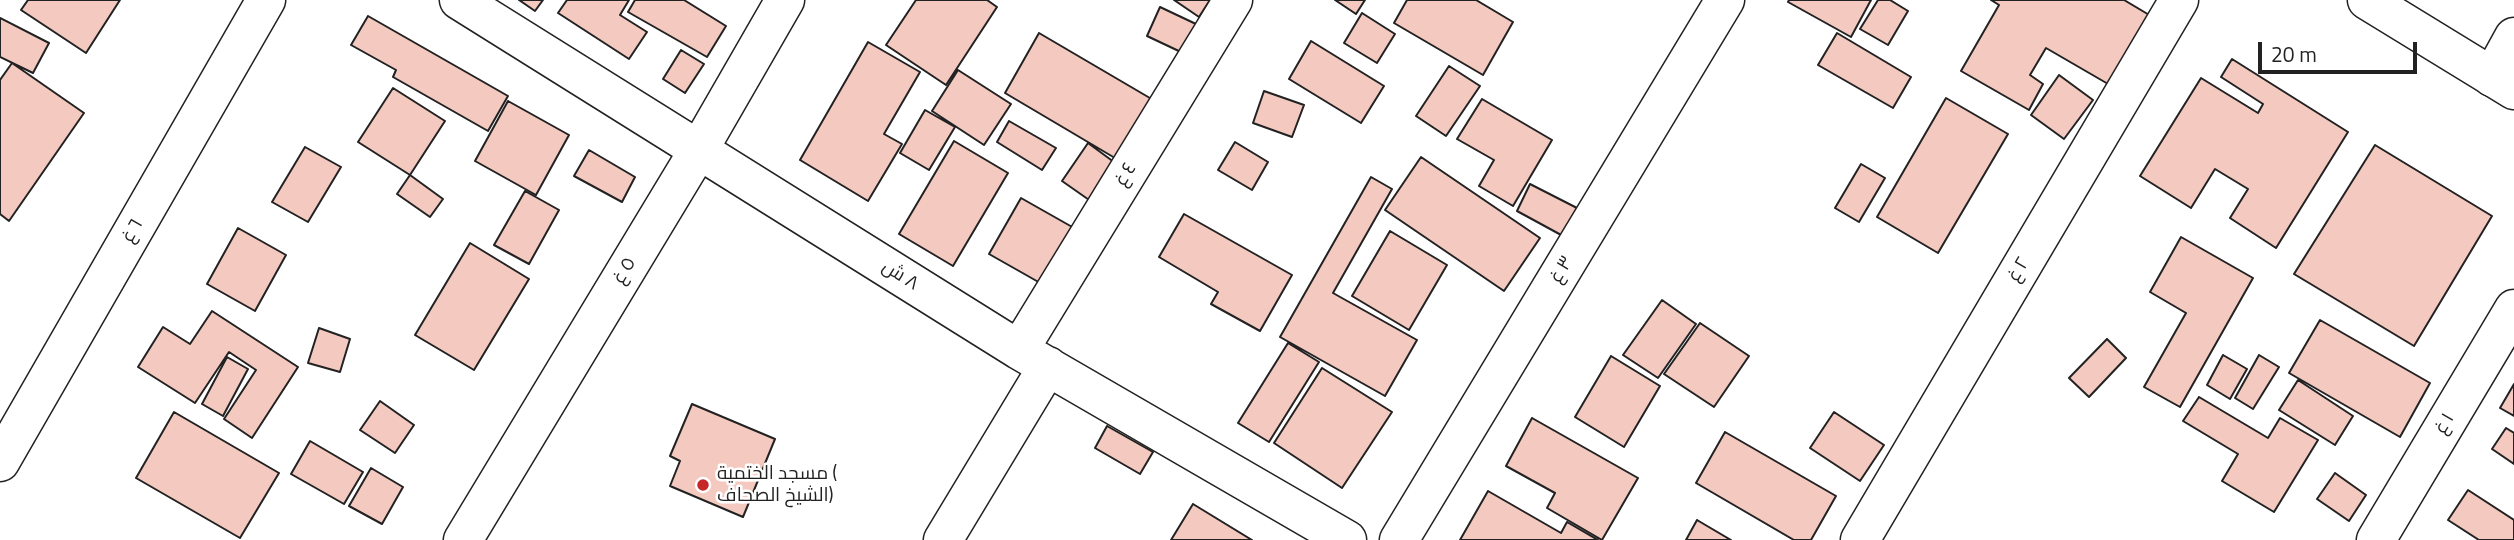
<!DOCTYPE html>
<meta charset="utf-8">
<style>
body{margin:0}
#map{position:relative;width:2514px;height:540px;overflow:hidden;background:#fff;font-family:"Titillium Web",sans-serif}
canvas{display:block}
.scale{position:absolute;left:2258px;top:42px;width:159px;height:32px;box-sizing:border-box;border:4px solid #222;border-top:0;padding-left:9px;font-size:21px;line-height:24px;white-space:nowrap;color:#222;-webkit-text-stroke:5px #fff;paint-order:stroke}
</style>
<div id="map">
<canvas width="2514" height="540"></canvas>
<div class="scale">20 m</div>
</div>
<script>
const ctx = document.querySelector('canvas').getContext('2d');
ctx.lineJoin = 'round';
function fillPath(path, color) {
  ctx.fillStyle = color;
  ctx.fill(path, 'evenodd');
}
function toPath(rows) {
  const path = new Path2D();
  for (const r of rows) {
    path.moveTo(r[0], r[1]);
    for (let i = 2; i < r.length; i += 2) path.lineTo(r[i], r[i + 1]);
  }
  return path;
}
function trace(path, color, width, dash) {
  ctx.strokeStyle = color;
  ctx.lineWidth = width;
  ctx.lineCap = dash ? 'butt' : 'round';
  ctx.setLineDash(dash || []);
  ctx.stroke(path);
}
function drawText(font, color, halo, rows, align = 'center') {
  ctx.font = font + ' "Titillium Web",Cairo,sans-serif';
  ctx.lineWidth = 5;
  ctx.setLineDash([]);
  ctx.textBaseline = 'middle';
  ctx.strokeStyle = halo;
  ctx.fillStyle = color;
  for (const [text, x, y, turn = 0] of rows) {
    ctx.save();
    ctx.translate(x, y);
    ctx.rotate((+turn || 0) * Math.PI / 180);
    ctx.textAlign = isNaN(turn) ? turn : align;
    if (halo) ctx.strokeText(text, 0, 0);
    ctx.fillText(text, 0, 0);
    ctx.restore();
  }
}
const building = toPath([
 [28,0,120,0,86,53,21,10,28,0],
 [519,0,543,0,535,11,519,0],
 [567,0,629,0,620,15,647,32,629,59,558,13,567,0],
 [635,0,684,0,726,26,707,57,628,12,635,0],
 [916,0,987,0,997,7,946,85,886,45,916,0],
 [1174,0,1210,0,1199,17,1174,0],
 [1335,0,1365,0,1356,14,1335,0],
 [1407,0,1476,0,1513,22,1483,75,1394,23,1407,0],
 [1789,0,1871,0,1851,37,1788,2,1789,0],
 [1878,0,1890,0,1908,11,1888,45,1860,29,1878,0],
 [1991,0,2124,0,2156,19,2115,88,2046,48,2030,75,2043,84,2029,110,1961,71,1999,5,1991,0],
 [1160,7,1196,24,1183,53,1147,36,1160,7],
 [1362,13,1395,34,1377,63,1344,43,1362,13],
 [368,16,508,96,488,131,393,77,396,70,351,45,368,16],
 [0,18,49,43,33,73,0,57,0,18],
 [1039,33,1155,101,1120,161,1005,93,1039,33],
 [1837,33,1911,77,1893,108,1818,65,1837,33],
 [1311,41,1384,86,1361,123,1289,79,1311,41],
 [868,42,920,72,884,134,902,144,868,201,800,160,868,42],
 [681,50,704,64,685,93,663,79,681,50],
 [2232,59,2348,132,2276,248,2230,218,2248,189,2215,169,2191,208,2140,176,2201,78,2258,113,2263,104,2221,77,2232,59],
 [12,63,84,113,9,221,0,214,0,80,12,63],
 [1449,66,1480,86,1446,136,1416,116,1449,66],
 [958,70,1011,104,984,145,932,111,958,70],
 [2059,75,2093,100,2064,139,2031,115,2059,75],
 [393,88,445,121,410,175,358,142,393,88],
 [1264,91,1304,105,1292,137,1253,123,1264,91],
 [1946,98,2008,134,1938,253,1877,217,1946,98],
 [1482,99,1552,140,1513,206,1479,186,1494,160,1457,139,1482,99],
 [508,101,569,135,536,195,475,161,508,101],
 [925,110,955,127,929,170,900,153,925,110],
 [1009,121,1056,148,1042,170,997,142,1009,121],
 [954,141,1008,173,953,266,899,234,954,141],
 [1235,142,1268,162,1252,190,1218,170,1235,142],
 [1088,143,1118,165,1092,202,1062,181,1088,143],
 [2375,145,2492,216,2414,346,2294,274,2375,145],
 [305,147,341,167,308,222,272,202,305,147],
 [589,150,635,177,622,202,574,176,589,150],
 [1421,157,1540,238,1504,291,1385,210,1421,157],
 [1861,164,1885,178,1859,222,1835,208,1861,164],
 [410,175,443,199,430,217,397,194,410,175],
 [1371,177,1392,189,1333,293,1417,340,1385,396,1280,337,1371,177],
 [1530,184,1577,208,1563,236,1517,211,1530,184],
 [525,191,559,210,529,264,494,245,525,191],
 [1021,198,1074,228,1042,284,989,254,1021,198],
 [1184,214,1292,275,1260,331,1211,304,1218,292,1159,257,1184,214],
 [238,228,286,255,255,311,207,284,238,228],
 [1390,231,1447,265,1409,330,1352,296,1390,231],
 [2181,237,2253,278,2180,407,2144,387,2186,313,2150,292,2181,237],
 [470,243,529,279,474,370,415,335,470,243],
 [1662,300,1696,324,1658,378,1623,355,1662,300],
 [212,311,298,367,252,438,224,419,256,370,229,352,195,403,138,367,163,327,190,344,212,311],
 [2320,320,2430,383,2400,437,2289,373,2320,320],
 [1700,323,1749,356,1714,407,1664,374,1700,323],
 [319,328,350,339,340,372,308,363,319,328],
 [2107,339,2126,358,2089,397,2069,378,2107,339],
 [1288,343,1319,362,1269,442,1238,423,1288,343],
 [2223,355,2247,369,2230,399,2207,385,2223,355],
 [2259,355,2279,367,2253,409,2235,398,2259,355],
 [1611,356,1660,386,1624,447,1575,417,1611,356],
 [227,357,248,369,223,416,202,404,227,357],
 [1322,368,1392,412,1342,488,1274,443,1322,368],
 [2298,380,2353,416,2335,445,2279,410,2298,380],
 [2514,384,2514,416,2500,408,2514,384],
 [2199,397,2268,438,2280,418,2318,440,2274,512,2222,481,2238,454,2183,421,2199,397],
 [380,401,414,425,395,453,360,430,380,401],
 [692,404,775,439,743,517,670,486,680,461,670,456,692,404],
 [174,412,279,473,240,538,136,478,174,412],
 [1834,412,1884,445,1860,481,1810,448,1834,412],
 [1532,418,1638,478,1602,540,1547,508,1555,493,1506,466,1532,418],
 [1107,426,1153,452,1140,474,1095,448,1107,426],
 [2506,428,2514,433,2514,464,2492,449,2506,428],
 [1725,432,1836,496,1811,540,1794,540,1696,483,1725,432],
 [310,441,363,472,344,504,291,474,310,441],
 [371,468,403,487,382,524,349,506,371,468],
 [2335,473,2366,495,2349,521,2317,499,2335,473],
 [2468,490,2514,520,2514,540,2479,540,2448,520,2468,490],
 [1488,491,1561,533,1567,522,1598,540,1460,540,1488,491],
 [1193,504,1252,540,1171,540,1193,504],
 [1697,520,1731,540,1686,540,1697,520]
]);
const minor = toPath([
 [459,0,1019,350,1347,540],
 [2492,77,2514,37],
 [1019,350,1233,0],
 [0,462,266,0],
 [463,540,698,151,785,0],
 [943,540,1048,366],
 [1399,540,1725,0],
 [1860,540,2179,0],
 [2376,540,2514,309]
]);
const tertiary = toPath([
 [2367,0,2514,90]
]);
const markers = [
 [703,485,7,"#c62828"]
];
const streetNames = [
 ["٤ غ",1126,175,-59],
 ["٦ غ",133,231,-60],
 ["٣ غ",1562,270,-59],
 ["٢ غ",2019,270,-59],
 ["٥ غ",625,271,-59],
 ["٨ ش",900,276,32],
 ["١ غ",2445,424,-59]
];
const poiNames = [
 ["مسجد الختمية (",717,474],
 ["الشيخ الصحاف)",717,496]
];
fillPath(building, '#f3c9c0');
trace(building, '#222', 2);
trace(minor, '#222', 41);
trace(tertiary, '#222', 41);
trace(minor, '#fff', 38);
trace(tertiary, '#fff', 38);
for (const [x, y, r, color] of markers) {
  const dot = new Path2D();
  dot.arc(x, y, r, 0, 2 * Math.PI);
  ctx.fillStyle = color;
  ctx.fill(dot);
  trace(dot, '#fff', 2.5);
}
drawText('19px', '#222', '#fff', streetNames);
drawText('19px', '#222', '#fff', poiNames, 'left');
</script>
